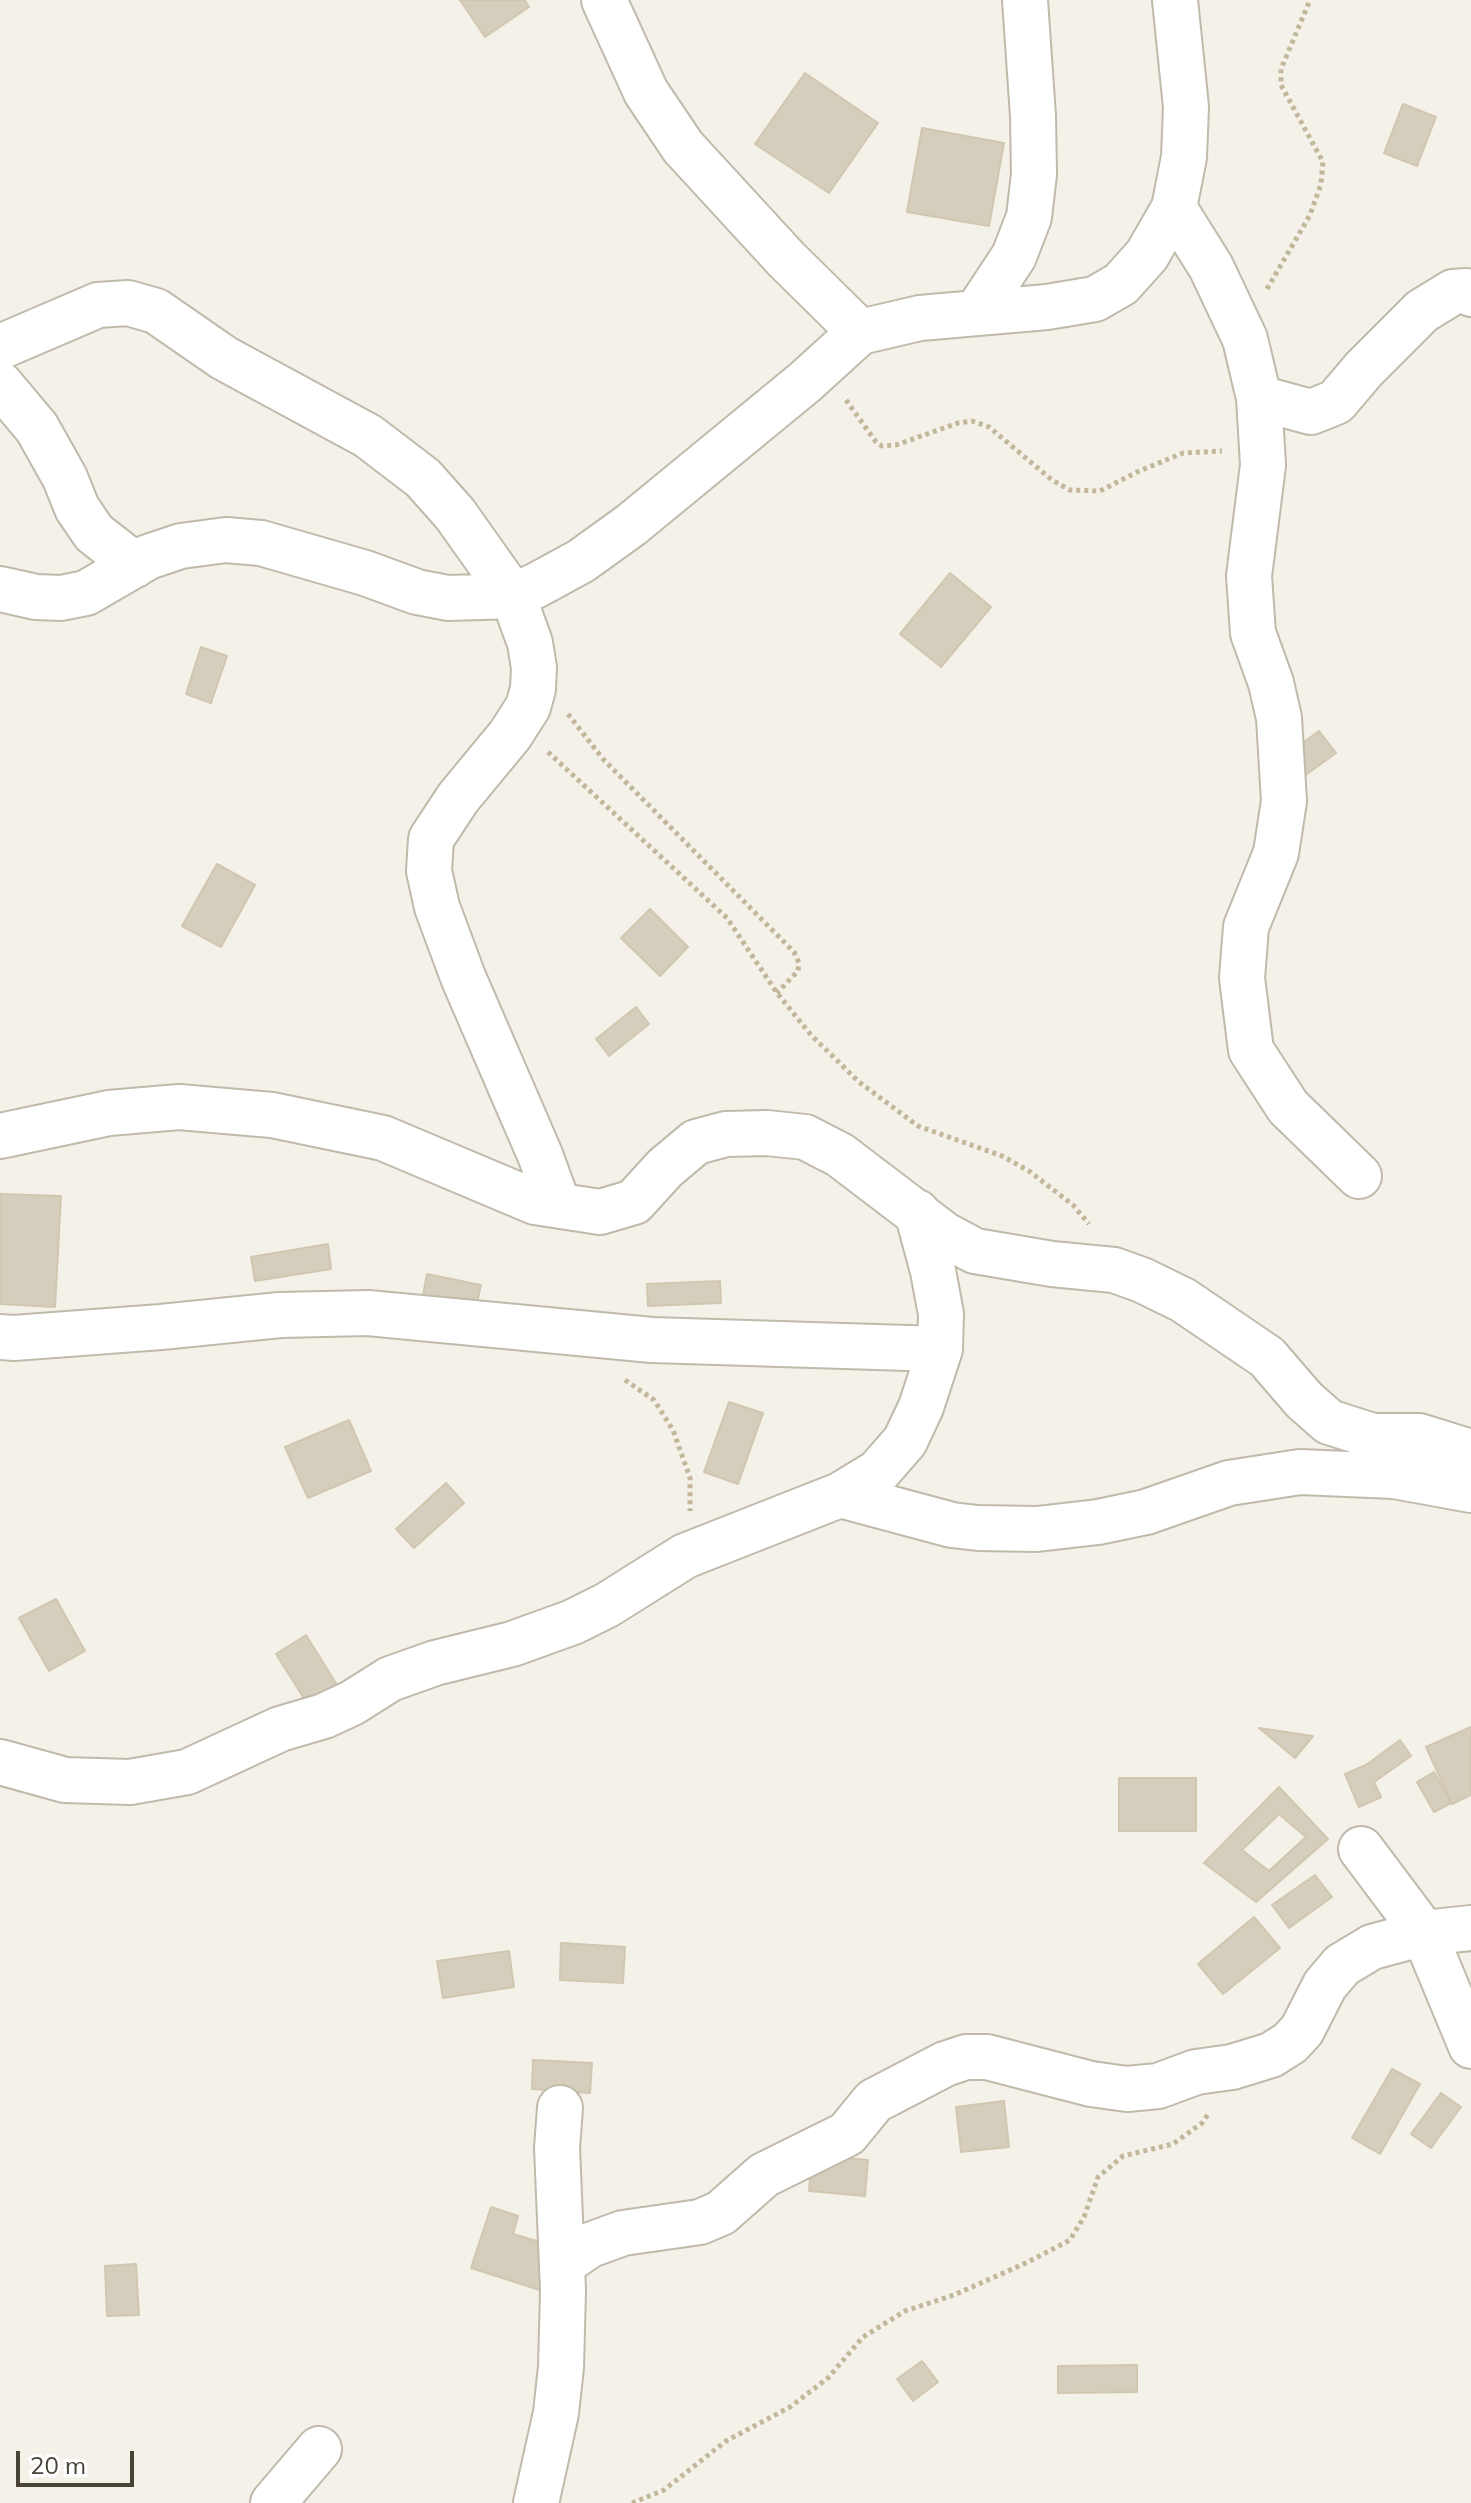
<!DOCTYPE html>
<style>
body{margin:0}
#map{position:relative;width:1471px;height:2503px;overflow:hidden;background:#f4f1e8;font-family:Mulish,sans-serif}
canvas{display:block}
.scale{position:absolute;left:16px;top:2451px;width:118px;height:36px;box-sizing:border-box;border:4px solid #484237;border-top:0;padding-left:10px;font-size:24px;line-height:28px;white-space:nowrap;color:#484237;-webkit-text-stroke:6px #fff;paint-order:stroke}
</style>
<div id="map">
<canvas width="1471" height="2503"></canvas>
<div class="scale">20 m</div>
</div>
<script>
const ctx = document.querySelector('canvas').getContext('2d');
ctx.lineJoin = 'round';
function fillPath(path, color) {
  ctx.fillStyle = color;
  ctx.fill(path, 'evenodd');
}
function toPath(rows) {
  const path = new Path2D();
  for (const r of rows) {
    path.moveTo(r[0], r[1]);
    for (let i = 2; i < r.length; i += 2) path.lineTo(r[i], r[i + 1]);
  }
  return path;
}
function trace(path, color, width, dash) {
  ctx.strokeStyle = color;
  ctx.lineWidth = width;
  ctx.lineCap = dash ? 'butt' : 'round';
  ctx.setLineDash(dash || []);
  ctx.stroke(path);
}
const building = toPath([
 [460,0,525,0,529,7,485,37,460,0],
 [805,73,878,123,829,193,755,144,805,73],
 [1403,104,1436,117,1417,166,1384,153,1403,104],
 [922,128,1004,143,989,226,907,212,922,128],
 [950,573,991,607,941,667,900,634,950,573],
 [201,647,227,656,211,703,186,694,201,647],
 [1319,731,1336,753,1303,777,1286,755,1319,731],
 [217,864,255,885,221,947,182,926,217,864],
 [650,909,688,947,660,976,621,938,650,909],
 [636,1007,649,1024,609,1056,596,1039,636,1007],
 [0,1194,61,1196,55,1307,0,1304,0,1194],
 [328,1244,331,1269,255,1281,251,1257,328,1244],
 [427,1274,481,1285,475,1311,422,1301,427,1274],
 [720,1281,721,1303,648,1306,647,1284,720,1281],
 [729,1402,763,1413,738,1484,704,1472,729,1402],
 [349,1420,371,1471,308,1498,285,1447,349,1420],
 [446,1483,464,1503,414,1548,396,1529,446,1483],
 [56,1599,85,1651,49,1671,19,1618,56,1599],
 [306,1635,340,1690,310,1708,276,1654,306,1635],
 [1471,1727,1471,1795,1452,1804,1426,1747,1471,1727],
 [1259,1728,1313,1736,1295,1758,1259,1728],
 [1400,1740,1411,1756,1374,1782,1381,1797,1359,1807,1345,1774,1366,1765,1400,1740],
 [1434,1772,1451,1803,1434,1812,1417,1782,1434,1772],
 [1119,1778,1196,1778,1196,1831,1119,1831,1119,1778],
 [1279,1787,1328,1839,1256,1902,1204,1863,1279,1787],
 [1279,1814,1306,1837,1269,1871,1242,1850,1279,1814],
 [1315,1875,1332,1897,1289,1928,1272,1905,1315,1875],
 [1254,1917,1280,1948,1223,1994,1198,1964,1254,1917],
 [561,1943,625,1947,623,1983,560,1980,561,1943],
 [509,1951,514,1987,443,1998,437,1961,509,1951],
 [533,2060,592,2063,590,2093,532,2089,533,2060],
 [1392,2069,1420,2084,1380,2154,1352,2138,1392,2069],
 [1441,2093,1461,2107,1431,2148,1411,2134,1441,2093],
 [1004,2101,1009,2147,961,2152,956,2107,1004,2101],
 [812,2155,868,2160,865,2196,809,2191,812,2155],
 [491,2207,518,2216,513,2234,557,2247,543,2291,471,2268,491,2207],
 [136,2264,139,2315,107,2316,105,2266,136,2264],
 [922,2361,938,2382,913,2401,897,2379,922,2361],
 [1137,2365,1137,2392,1058,2393,1058,2366,1137,2365]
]);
const path = toPath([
 [1267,289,1310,215,1321,184,1323,162,1281,85,1281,69,1310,0],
 [846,400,876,442,882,446,896,445,958,423,972,421,989,427,1052,480,1070,490,1100,491,1137,472,1183,453,1222,451],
 [568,714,603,759,794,952,799,963,798,971,777,993],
 [548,752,727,918,777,993,811,1035,859,1082,918,1126,1002,1156,1029,1171,1073,1205,1089,1224],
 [625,1380,654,1400,673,1430,690,1478,690,1511],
 [632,2503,664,2490,726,2441,790,2407,828,2378,863,2337,905,2311,954,2295,1028,2262,1070,2240,1084,2217,1098,2177,1123,2156,1173,2144,1202,2123,1209,2113]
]);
const minor = toPath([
 [604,0,646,92,683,147,786,259,860,332],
 [1174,208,1211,267,1245,339,1259,398,1263,465,1249,576,1253,633,1271,683,1279,718,1284,801,1276,853,1246,927,1242,978,1251,1050,1288,1107,1359,1176],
 [977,312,1014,256,1029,217,1034,174,1033,116,1025,0],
 [0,347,98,305,128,303,156,311,224,358,368,436,423,478,455,514,513,596,530,643,534,668,533,689,528,707,510,735,458,798,431,839,429,871,437,907,463,977,540,1155,558,1204],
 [0,384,37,428,65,478,77,508,94,533,135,565],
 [1259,398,1311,412,1336,402,1364,369,1422,311,1453,292,1466,291,1471,294],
 [0,589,36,597,61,598,86,593,148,557,181,546,226,540,261,543,365,573,417,592,448,598,513,596,537,585,581,561,631,525,805,382,860,332,920,318,1047,307,1095,299,1121,284,1147,255,1174,208,1184,157,1186,107,1175,0],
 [0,1136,109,1113,179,1107,272,1115,383,1138,535,1202,600,1212,634,1202,665,1168,696,1142,726,1134,767,1133,805,1137,840,1155,945,1235,975,1251,1052,1264,1114,1270,1142,1280,1183,1300,1267,1357,1304,1400,1329,1422,1373,1436,1419,1436,1471,1452],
 [0,1337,14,1338,161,1327,280,1315,368,1313,652,1340,940,1349],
 [840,1495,952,1525,978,1528,1037,1529,1098,1522,1146,1512,1229,1483,1300,1472,1394,1476,1471,1490],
 [0,1762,65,1780,130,1782,187,1772,280,1729,324,1716,352,1703,390,1679,435,1663,512,1644,573,1622,607,1605,685,1556,840,1495,878,1472,905,1441,921,1407,940,1349,941,1314,933,1271,917,1212],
 [1361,1849,1424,1933,1471,2046],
 [562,2264,590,2245,623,2233,700,2222,721,2213,764,2175,847,2134,874,2101,945,2064,966,2057,987,2057,1091,2084,1127,2089,1158,2086,1196,2072,1232,2067,1271,2055,1290,2043,1302,2030,1325,1985,1342,1965,1372,1947,1424,1933,1471,1928],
 [273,2503,319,2449],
 [536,2503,556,2413,561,2367,563,2290,557,2148,560,2108]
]);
fillPath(building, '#d6cebd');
trace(building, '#d1c6b0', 2);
trace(minor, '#c0baaa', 48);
trace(path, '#c2b79c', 5, [4, 4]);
trace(minor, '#fff', 44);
</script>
